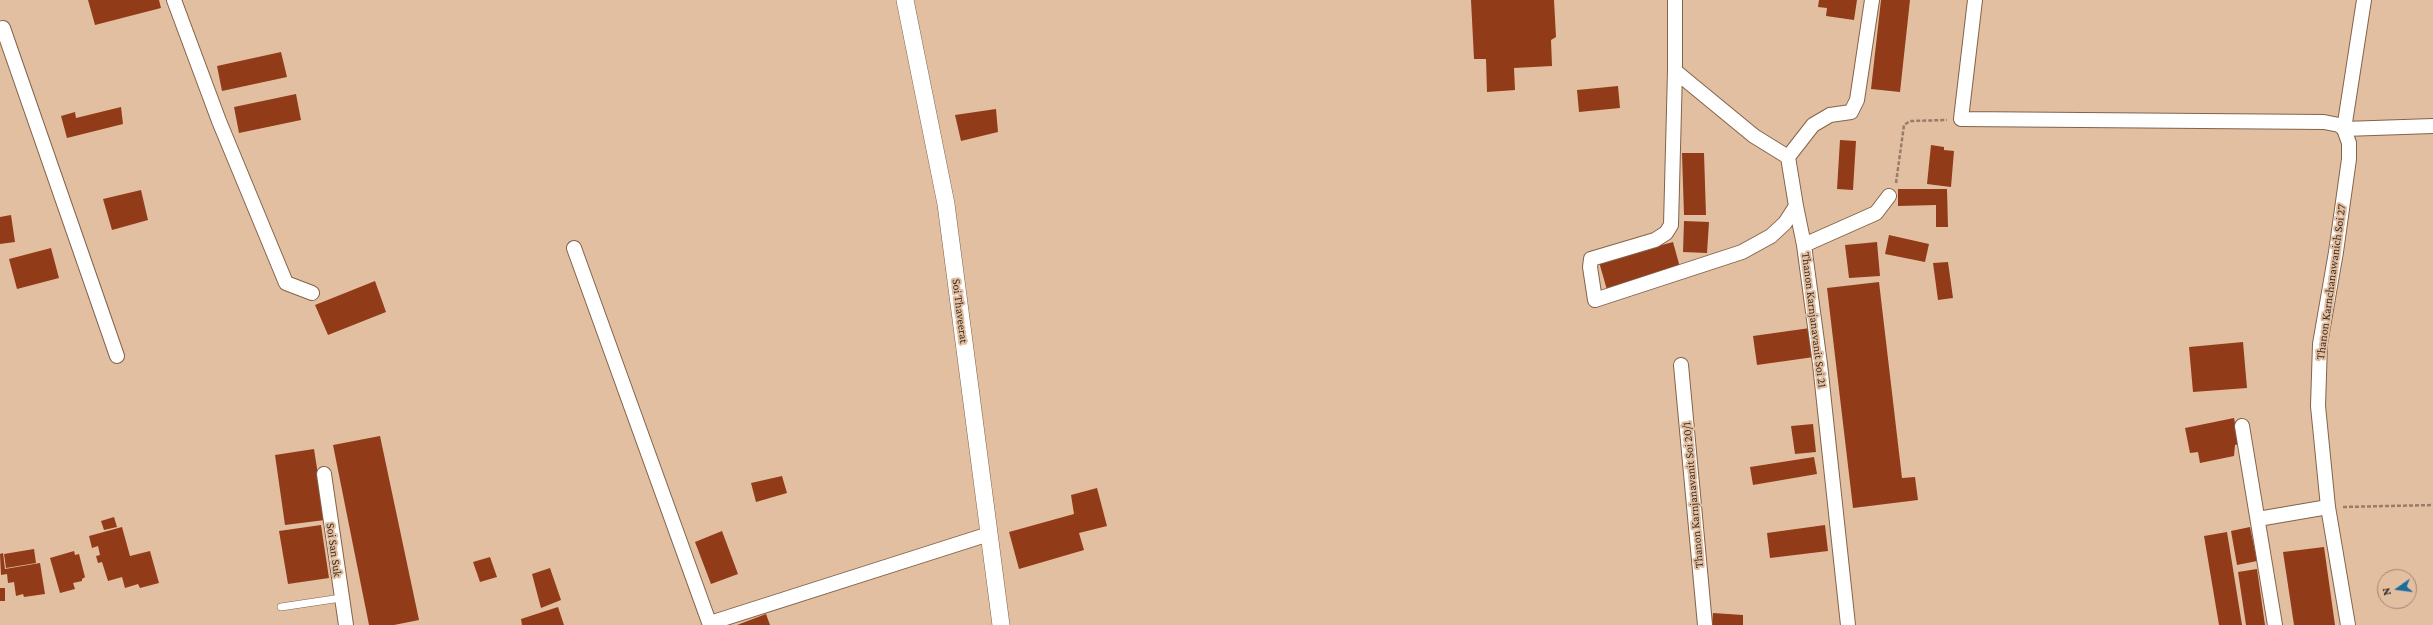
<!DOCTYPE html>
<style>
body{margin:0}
#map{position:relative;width:2433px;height:625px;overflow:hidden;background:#e3bfa2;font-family:"Crimson Pro",serif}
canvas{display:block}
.north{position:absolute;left:2377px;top:569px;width:40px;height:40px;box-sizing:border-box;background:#e3bfa2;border:1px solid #a1856f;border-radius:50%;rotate:256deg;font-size:11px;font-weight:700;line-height:16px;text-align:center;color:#3d2f23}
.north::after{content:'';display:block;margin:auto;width:14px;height:18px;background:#1a6c9d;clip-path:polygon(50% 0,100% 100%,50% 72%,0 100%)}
</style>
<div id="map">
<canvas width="2433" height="625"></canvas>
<div class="north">N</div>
</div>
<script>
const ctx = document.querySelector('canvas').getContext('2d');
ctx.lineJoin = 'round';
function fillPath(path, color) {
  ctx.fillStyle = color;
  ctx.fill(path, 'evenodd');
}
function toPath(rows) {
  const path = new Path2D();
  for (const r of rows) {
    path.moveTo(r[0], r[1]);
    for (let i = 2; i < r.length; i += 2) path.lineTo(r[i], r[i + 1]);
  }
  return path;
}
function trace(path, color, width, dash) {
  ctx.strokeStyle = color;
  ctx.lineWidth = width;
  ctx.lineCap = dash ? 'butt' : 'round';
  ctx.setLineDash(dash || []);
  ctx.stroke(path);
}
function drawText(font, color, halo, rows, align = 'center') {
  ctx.font = font + ' "Crimson Pro",serif';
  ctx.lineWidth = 4;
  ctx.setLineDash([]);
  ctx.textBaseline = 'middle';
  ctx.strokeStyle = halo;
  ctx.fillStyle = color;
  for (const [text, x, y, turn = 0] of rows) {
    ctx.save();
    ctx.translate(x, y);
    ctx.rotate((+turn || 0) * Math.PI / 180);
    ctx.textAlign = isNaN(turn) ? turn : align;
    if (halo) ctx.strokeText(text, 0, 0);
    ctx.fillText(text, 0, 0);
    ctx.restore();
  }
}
const building = toPath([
 [88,0,159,0,161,8,95,25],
 [1471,0,1554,0,1556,37,1551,40,1552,66,1514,68,1515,90,1487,92,1486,59,1474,59],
 [1819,0,1857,0,1854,20,1826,16,1827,8,1818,7],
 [1881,0,1910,0,1900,92,1871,89],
 [281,52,287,77,222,91,217,66],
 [1618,86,1620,108,1579,112,1577,90],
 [296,94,301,120,239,133,234,107],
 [121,107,123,124,67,138,61,116,75,112,76,118],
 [996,109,998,132,961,141,955,115],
 [1840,140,1856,141,1853,190,1837,189],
 [1931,145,1944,147,1944,150,1954,151,1951,187,1927,184],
 [1682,153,1704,153,1706,215,1684,215],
 [1898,189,1947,189,1948,227,1936,227,1936,205,1898,206],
 [141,190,148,220,112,230,103,199],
 [11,215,15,242,0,244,0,217],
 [1684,221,1709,222,1707,253,1683,252],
 [1889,235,1929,244,1925,262,1885,254],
 [1673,242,1681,271,1607,290,1599,262],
 [1877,242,1880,276,1849,278,1845,245],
 [51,248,59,278,17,289,9,259],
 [1948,262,1953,298,1938,300,1933,263],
 [375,281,386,312,328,335,315,305],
 [1879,282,1902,478,1915,477,1918,500,1853,508,1827,288],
 [1810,328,1814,357,1757,365,1753,336],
 [2243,342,2247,388,2193,392,2189,347],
 [2234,418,2239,444,2235,445,2234,456,2200,463,2198,452,2190,453,2185,428],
 [1813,424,1816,452,1795,454,1791,426],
 [380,436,419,620,394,625,369,625,333,445],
 [314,449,325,520,285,525,275,455],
 [1814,457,1817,474,1753,485,1750,467],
 [782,476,787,493,756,502,751,483],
 [1097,488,1107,526,1079,533,1084,550,1019,569,1009,532,1074,514,1071,495],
 [114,517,117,527,104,530,101,521],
 [321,525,329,578,288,584,279,531],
 [1825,525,1828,551,1770,558,1767,533],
 [122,527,130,556,150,551,159,583,140,588,138,584,125,588,122,577,108,581,102,562,98,563,96,556,100,555,98,546,92,548,89,536],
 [2250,527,2257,561,2237,565,2231,531],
 [722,531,738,574,711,584,695,542],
 [2227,532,2233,569,2242,625,2219,625,2204,536],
 [2324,547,2335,625,2294,625,2283,552],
 [34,549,36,563,6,568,4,554],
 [74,551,75,555,79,554,85,577,82,579,82,581,73,583,75,589,60,593,50,558],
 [3,553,5,569,40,563,45,594,24,597,23,594,16,596,14,582,8,583,7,574,1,575,0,554],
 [490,557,497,577,480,582,473,562],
 [550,568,561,600,541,608,532,574],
 [2257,569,2265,625,2246,625,2238,572],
 [0,588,5,588,5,601,0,601],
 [558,607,564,625,522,625,521,619],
 [1713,613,1743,615,1743,625,1712,625],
 [766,614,770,625,737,625]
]);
const path = toPath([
 [1896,183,1904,125,1910,121,1947,120],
 [2343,507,2433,505]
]);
const service = toPath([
 [281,607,341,598]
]);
const minor = toPath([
 [174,0,219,121,286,283,312,293],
 [1675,0,1675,71,1754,136,1788,157],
 [1975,0,1961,119,2324,122,2339,125,2344,129,2433,126],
 [0,29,3,28,117,356],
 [1675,71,1671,225,1666,233,1655,240,1591,259,1590,267,1595,300,1742,252,1771,236,1785,223,1796,206,1788,157,1813,125,1830,115,1851,112,1857,100,1872,0],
 [2344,129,2349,143,2349,159,2336,252,2320,344,2318,406,2328,507,2348,625],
 [2344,129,2364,0],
 [1796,206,1804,245],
 [574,248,710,625],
 [1681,365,1705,625],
 [2242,426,2275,625],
 [324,474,346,625],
 [2258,519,2328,507],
 [710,623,989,534],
 [1848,625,1820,364,1804,245,1876,213,1889,196]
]);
const tertiary = toPath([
 [905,0,946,204,1001,625]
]);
const streetNames = [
 ["Thanon Karnchanawanich Soi 27",2331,282,-82],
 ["Soi Thaveerat",960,311,83],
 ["Thanon Karnjanavanit Soi 21",1814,320,83],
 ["Thanon Karnjanavanit Soi 20/1",1693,495,-95],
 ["Soi San Suk",334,550,82]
];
fillPath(building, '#913b18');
trace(service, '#836348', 8);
trace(minor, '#836348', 16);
trace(tertiary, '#836348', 18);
trace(path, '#977d68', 2.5, [4, 2]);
trace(service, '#fff', 7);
trace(minor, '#fff', 14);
trace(tertiary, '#fff', 17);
drawText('12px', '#3d2f23', '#e3bfa2', streetNames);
</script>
